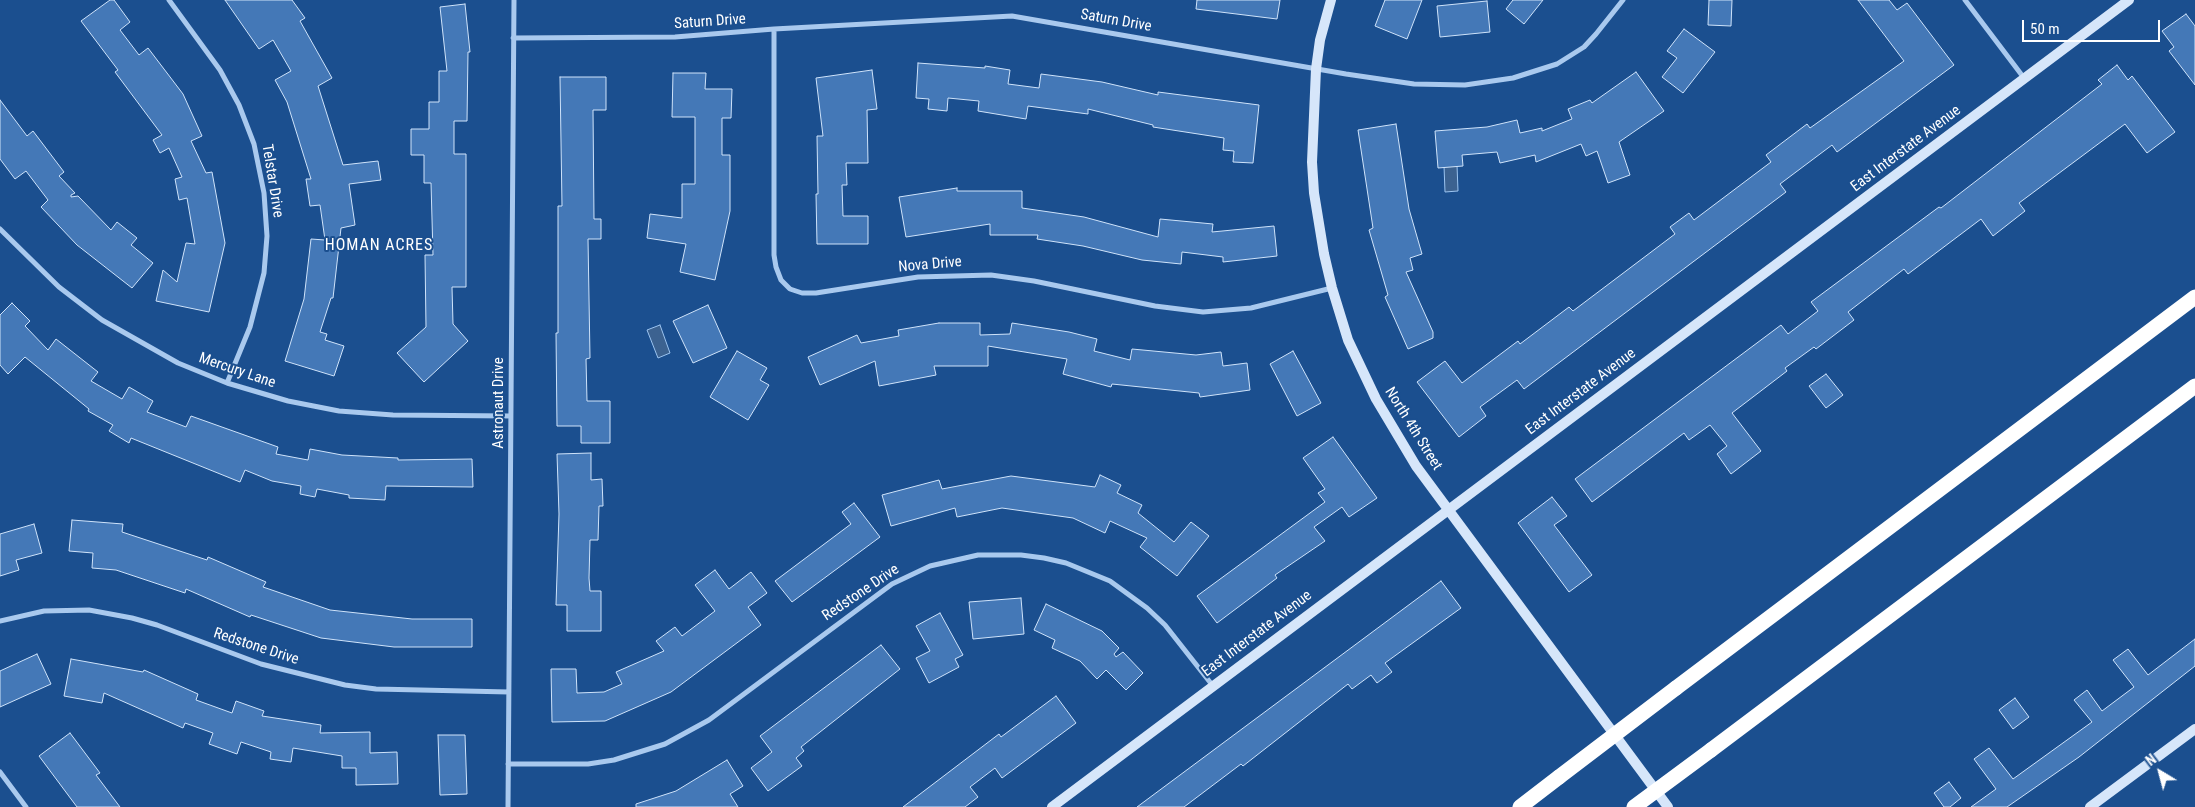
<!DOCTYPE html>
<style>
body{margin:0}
#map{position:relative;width:2195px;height:807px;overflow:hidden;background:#1b4f8f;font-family:"Roboto Condensed",sans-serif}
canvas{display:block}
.north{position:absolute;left:2135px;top:747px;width:50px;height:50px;-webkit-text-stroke:4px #1b4f8f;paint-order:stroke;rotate:323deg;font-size:14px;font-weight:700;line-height:20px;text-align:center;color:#fff}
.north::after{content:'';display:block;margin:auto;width:18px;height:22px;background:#fff;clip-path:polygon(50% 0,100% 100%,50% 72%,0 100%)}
.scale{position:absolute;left:2022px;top:20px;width:138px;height:22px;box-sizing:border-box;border:2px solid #fff;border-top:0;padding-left:6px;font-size:15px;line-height:18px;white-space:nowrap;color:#fff;-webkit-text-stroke:4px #1b4f8f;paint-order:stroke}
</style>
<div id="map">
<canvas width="2195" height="807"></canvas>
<div class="north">N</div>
<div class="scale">50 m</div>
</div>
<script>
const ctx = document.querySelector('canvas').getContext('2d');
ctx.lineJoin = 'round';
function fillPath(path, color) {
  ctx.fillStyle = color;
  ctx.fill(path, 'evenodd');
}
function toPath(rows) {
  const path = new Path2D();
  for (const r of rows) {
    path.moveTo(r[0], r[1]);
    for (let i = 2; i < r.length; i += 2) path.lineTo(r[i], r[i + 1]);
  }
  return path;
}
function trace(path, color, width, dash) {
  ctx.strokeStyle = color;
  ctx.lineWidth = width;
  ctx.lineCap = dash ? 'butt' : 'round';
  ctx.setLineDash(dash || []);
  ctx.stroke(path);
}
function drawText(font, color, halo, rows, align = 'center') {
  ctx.font = font + ' "Roboto Condensed",sans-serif';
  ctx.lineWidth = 4;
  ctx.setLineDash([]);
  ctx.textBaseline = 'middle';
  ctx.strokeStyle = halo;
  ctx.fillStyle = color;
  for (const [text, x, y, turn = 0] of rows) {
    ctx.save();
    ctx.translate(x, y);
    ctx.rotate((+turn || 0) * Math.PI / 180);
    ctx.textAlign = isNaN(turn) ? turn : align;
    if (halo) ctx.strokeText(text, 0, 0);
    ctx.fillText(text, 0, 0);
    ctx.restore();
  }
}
const water = toPath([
 [1457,165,1458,191,1445,192,1444,166,1457,165],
 [660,325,670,353,658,358,647,330,660,325]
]);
const building = toPath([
 [110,0,114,0,130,22,120,30,139,55,148,48,183,94,202,136,191,141,206,173,212,172,225,243,209,312,156,301,163,270,177,282,186,243,195,244,187,198,179,200,175,179,182,177,169,148,160,153,153,140,162,135,115,72,118,70,81,21,110,0],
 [225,0,292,0,305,18,300,21,332,78,318,86,343,165,378,161,381,180,349,184,355,225,341,228,333,298,331,298,320,332,327,334,325,340,344,346,334,376,285,361,304,299,311,239,325,240,320,205,310,206,306,179,311,179,287,102,275,80,291,71,273,40,259,49,225,0],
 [1197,0,1280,0,1277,19,1196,9,1197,0],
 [1385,0,1422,0,1407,39,1375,26,1385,0],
 [1513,0,1543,0,1524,24,1506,9,1513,0],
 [1709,0,1732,0,1731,26,1708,25,1709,0],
 [1858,0,1889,0,1897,10,1907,3,1954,65,1837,152,1832,145,1780,184,1786,192,1524,389,1517,380,1480,407,1486,416,1459,437,1417,382,1445,361,1462,383,1518,341,1520,344,1569,307,1573,311,1675,234,1670,227,1689,213,1694,220,1771,162,1766,155,1807,124,1810,128,1904,61,1858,0],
 [1487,1,1490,32,1440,37,1437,6,1487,1],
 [465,4,470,52,468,52,467,121,454,121,454,154,466,154,466,287,452,287,453,324,468,341,424,382,397,353,426,327,425,255,433,255,431,183,424,183,424,155,411,155,411,129,429,129,429,102,439,102,439,71,447,71,440,7,465,4],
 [2186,14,2195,26,2195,85,2169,51,2174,47,2162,31,2186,14],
 [1684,29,1715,52,1683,93,1662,77,1677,58,1667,51,1684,29],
 [918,63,985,68,985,66,1010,70,1008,84,1039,88,1041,74,1102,82,1158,95,1158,92,1259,105,1253,163,1233,162,1234,151,1223,150,1224,138,1153,127,1153,125,1088,109,1088,114,1028,106,1026,119,978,111,979,101,948,98,947,111,928,109,929,99,916,98,918,63],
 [2117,65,2128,80,2132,76,2175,132,2147,153,2125,124,2019,203,2025,211,1993,236,1981,219,1908,274,1904,269,1848,312,1854,320,1816,349,1814,347,1785,368,1787,371,1732,413,1761,451,1731,474,1717,454,1727,446,1710,425,1689,440,1684,433,1592,502,1575,479,1781,325,1788,334,1818,311,1811,302,1939,207,1941,208,2102,84,2098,80,2117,65],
 [872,70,877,109,867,110,868,163,846,163,847,185,842,185,843,216,868,216,868,244,817,244,816,194,818,194,817,136,823,136,816,78,872,70],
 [1636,72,1664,111,1619,142,1630,175,1608,183,1597,151,1586,156,1581,144,1536,162,1535,155,1500,163,1497,152,1462,155,1463,166,1438,168,1435,131,1487,127,1517,120,1520,133,1542,128,1542,131,1572,119,1568,109,1590,100,1592,103,1636,72],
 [673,73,706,73,705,89,732,89,731,118,722,118,722,155,730,155,730,211,715,280,680,272,686,244,647,238,650,214,682,218,682,184,695,184,695,117,672,117,673,73],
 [560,77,606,77,606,110,593,110,594,219,601,219,601,239,588,239,590,358,586,359,587,401,610,401,610,443,581,443,581,426,557,426,556,333,558,333,558,206,562,206,560,77],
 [0,100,27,136,33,131,64,172,59,176,75,193,71,195,71,197,78,196,111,230,117,222,137,238,131,245,153,263,132,288,77,245,41,207,48,200,26,171,15,179,0,159,0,100],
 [1396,124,1409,209,1422,254,1410,258,1413,270,1406,272,1433,332,1433,338,1408,349,1385,297,1388,295,1369,230,1373,228,1358,130,1396,124],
 [957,188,957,191,1022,191,1022,208,1084,217,1158,237,1160,219,1213,224,1212,232,1274,226,1277,256,1223,262,1223,257,1182,252,1181,264,1142,260,1083,246,1037,239,1038,235,990,235,990,224,906,237,899,197,957,188],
 [12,303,30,321,25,326,48,350,56,339,98,372,91,381,122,399,129,387,153,401,147,412,186,427,191,416,278,447,276,454,308,460,310,449,342,455,398,458,398,460,472,459,473,487,386,486,385,500,349,498,349,495,317,489,315,497,300,494,301,486,272,481,245,470,240,482,131,438,129,443,109,431,113,425,88,411,89,409,25,357,8,374,0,365,0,315,12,303],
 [708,305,727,348,693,363,673,321,708,305],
 [939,323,980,323,980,335,1010,334,1012,323,1069,332,1097,339,1094,351,1130,360,1132,349,1196,355,1221,352,1223,366,1247,363,1250,390,1200,397,1199,393,1112,384,1111,387,1063,374,1067,359,988,346,988,366,934,366,936,375,879,386,875,361,820,385,808,357,857,335,861,343,899,336,898,330,939,323],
 [737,351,767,368,760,380,769,385,748,420,710,397,737,351],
 [1293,351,1321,403,1297,416,1270,364,1293,351],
 [1826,374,1843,395,1826,408,1809,386,1826,374],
 [1333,437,1377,498,1349,517,1342,507,1314,527,1325,541,1275,575,1277,578,1217,623,1197,596,1325,502,1318,493,1325,489,1303,458,1333,437],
 [591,453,591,480,602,479,603,506,599,506,598,540,590,540,589,578,590,591,601,591,601,631,567,631,567,605,556,605,559,514,557,454,591,453],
 [1100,475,1121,485,1117,493,1142,505,1138,513,1174,542,1191,522,1209,536,1177,576,1140,547,1147,538,1110,521,1105,533,1073,518,1002,508,957,517,955,508,891,526,882,495,939,480,942,489,1011,476,1095,487,1100,475],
 [1552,497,1567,516,1554,525,1592,575,1569,592,1518,523,1552,497],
 [854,503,880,537,792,602,775,581,851,524,842,512,854,503],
 [72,520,123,524,122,532,207,560,208,557,266,582,263,587,330,610,412,619,472,619,472,647,394,647,321,638,251,615,250,617,186,589,185,593,116,570,92,568,93,553,69,551,72,520],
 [34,524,42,553,16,560,19,570,0,576,0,534,34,524],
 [715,570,729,589,751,572,767,593,748,607,761,625,671,692,605,721,552,722,551,669,576,669,577,693,604,692,622,684,616,672,664,651,656,641,675,627,682,636,715,611,695,585,715,570],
 [1441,581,1461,608,1385,663,1392,672,1377,683,1371,675,1352,689,1348,684,1243,766,1241,764,1184,807,1137,807,1441,581],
 [1021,598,1024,634,973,639,969,602,1021,598],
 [1046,604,1102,631,1119,648,1114,654,1116,657,1123,652,1143,673,1126,690,1106,670,1097,679,1080,661,1052,648,1055,640,1034,630,1046,604],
 [940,613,963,655,955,659,959,667,929,683,916,658,930,651,916,626,940,613],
 [2195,639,2195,666,2079,757,2007,807,1971,807,1996,789,1974,759,1989,748,2013,779,2092,722,2074,700,2087,690,2102,711,2134,687,2113,660,2128,649,2148,675,2195,639],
 [881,645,900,669,801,747,804,751,796,758,802,766,768,791,751,768,772,752,760,736,881,645],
 [37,654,51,684,0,707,0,671,37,654],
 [71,659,143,672,144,670,198,694,196,700,232,713,236,701,264,711,262,716,321,725,320,733,370,732,370,753,397,752,398,784,356,785,356,768,342,768,342,756,293,748,291,762,270,759,271,752,241,742,237,754,209,744,213,733,185,723,183,728,104,693,102,703,64,696,71,659],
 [1056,696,1076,723,1002,778,995,768,970,787,978,797,965,807,903,807,999,734,1001,737,1056,696],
 [2015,698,2029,717,2013,729,1999,710,2015,698],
 [70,733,100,773,96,775,120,807,77,807,39,756,70,733],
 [438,735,465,735,467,794,440,795,438,735],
 [727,760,743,786,730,794,738,807,636,807,636,804,676,791,727,760],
 [1949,782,1961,798,1950,807,1944,807,1934,793,1949,782]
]);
const street = toPath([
 [169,0,220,70,239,105,254,144,264,193,267,236,264,273,250,327,227,383],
 [1965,0,2024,78],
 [774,29,774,255,776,267,781,280,790,289,802,293,816,293,918,277,991,275,1034,281,1155,306,1203,312,1251,308,1332,288],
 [513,38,675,37,774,29,1012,16,1346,74,1414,84,1465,85,1513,78,1557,64,1584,47,1596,34,1623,0],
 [0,229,59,287,102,320,178,363,227,383,288,401,339,411,393,415,511,416],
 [0,621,44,611,89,610,132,618,157,625,261,664,345,685,376,689,509,692],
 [508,764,588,764,614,760,665,744,709,720,892,584,930,566,978,555,1021,555,1044,558,1066,563,1110,581,1147,608,1165,625,1213,686],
 [0,772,26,807],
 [508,807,514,0]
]);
const secondary = toPath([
 [1331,0,1320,40,1316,69,1312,162,1314,193,1324,254,1332,288,1348,340,1376,399,1416,466,1668,807],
 [1052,807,2129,0],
 [2090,807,2195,729]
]);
const highway = toPath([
 [1676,688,2195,297],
 [1711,750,2195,386],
 [1520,807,1559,777]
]);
const highwayBridge = toPath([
 [1559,777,1676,688],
 [1634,807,1711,750]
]);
const streetNames = [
 ["Saturn Drive",1116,21,10],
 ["Saturn Drive",710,22,-4],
 ["East Interstate Avenue",1906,149,-37],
 ["Telstar Drive",272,181,81],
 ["Nova Drive",930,265,-5],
 ["Mercury Lane",237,371,19],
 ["East Interstate Avenue",1581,392,-37],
 ["Astronaut Drive",499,403,-90],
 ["North 4th Street",1413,429,58],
 ["Redstone Drive",861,593,-34],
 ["East Interstate Avenue",1257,634,-37],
 ["Redstone Drive",256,647,18]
];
const neighbourhoodNames = [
 ["HOMAN ACRES",379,246]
];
fillPath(water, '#3c6290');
trace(water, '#9cc4f0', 1);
fillPath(building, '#4478b7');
trace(building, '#cfe3fa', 1);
trace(street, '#a9c9ee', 5);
trace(secondary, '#d6e6fa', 10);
trace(highway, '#fff', 15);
trace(highwayBridge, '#fff', 15);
drawText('15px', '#fff', '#1b4f8f', streetNames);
ctx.letterSpacing = '1px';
drawText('16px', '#fff', '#1b4f8f', neighbourhoodNames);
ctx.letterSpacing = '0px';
</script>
